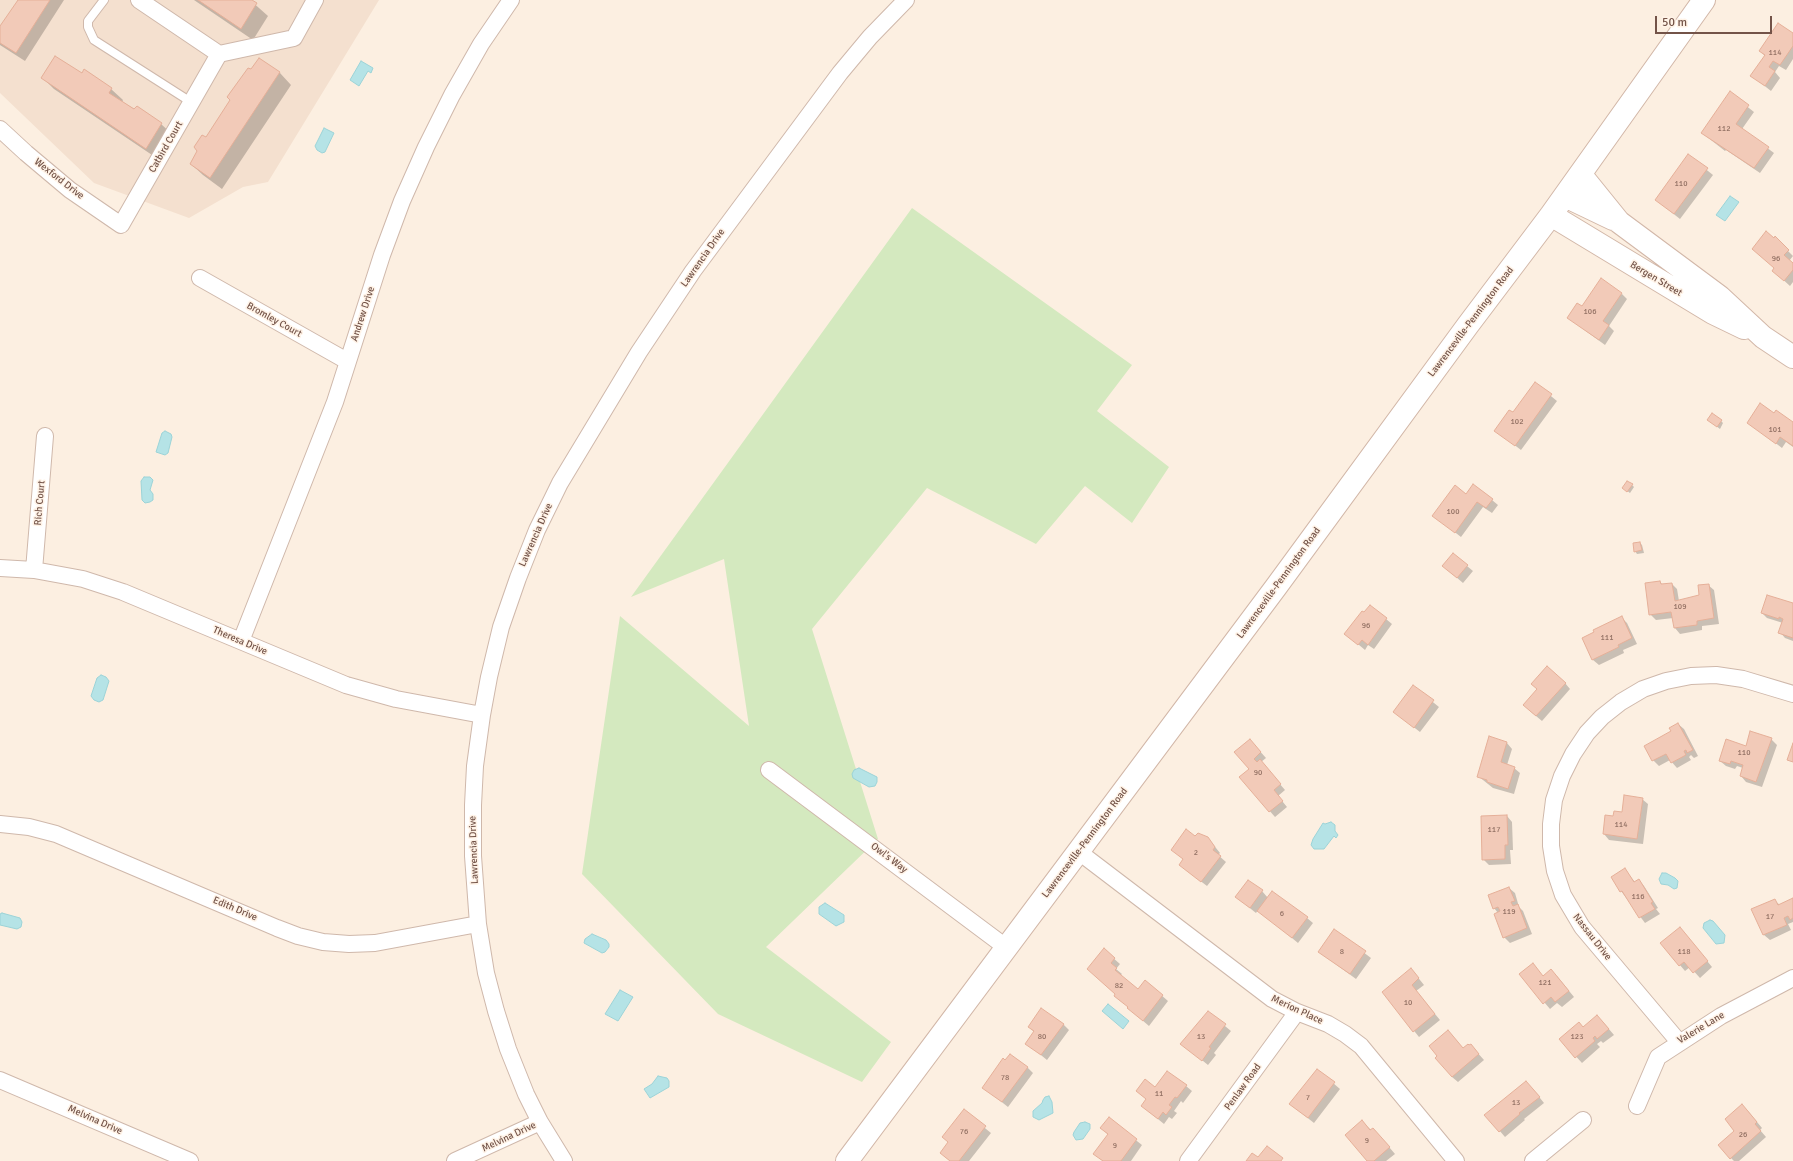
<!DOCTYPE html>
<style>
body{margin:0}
#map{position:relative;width:1793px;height:1161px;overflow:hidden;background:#fcefe1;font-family:Signika,sans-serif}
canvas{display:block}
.scale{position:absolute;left:1655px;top:16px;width:117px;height:18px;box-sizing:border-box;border:2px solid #735348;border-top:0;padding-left:5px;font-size:12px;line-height:14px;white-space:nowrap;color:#735348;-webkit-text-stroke:3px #fff3e7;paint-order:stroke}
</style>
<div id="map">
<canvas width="1793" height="1161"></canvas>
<div class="scale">50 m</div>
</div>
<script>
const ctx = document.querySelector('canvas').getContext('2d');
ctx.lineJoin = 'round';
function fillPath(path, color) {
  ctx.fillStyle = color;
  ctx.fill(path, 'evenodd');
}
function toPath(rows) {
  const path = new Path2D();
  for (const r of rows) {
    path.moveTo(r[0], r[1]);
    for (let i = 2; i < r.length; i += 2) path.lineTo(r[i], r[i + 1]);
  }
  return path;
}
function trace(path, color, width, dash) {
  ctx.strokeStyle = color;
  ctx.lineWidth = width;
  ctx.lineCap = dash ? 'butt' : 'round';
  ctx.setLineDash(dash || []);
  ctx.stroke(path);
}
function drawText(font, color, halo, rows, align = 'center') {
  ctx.font = font + ' Signika,sans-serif';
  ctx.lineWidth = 3;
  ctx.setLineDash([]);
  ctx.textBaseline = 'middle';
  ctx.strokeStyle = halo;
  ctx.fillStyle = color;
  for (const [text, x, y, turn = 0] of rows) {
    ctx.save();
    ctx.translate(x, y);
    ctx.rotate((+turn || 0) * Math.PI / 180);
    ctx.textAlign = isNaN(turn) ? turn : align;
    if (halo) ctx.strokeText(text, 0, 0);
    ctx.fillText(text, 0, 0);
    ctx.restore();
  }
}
const residential = toPath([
 [0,0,379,0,268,182,243,187,189,218,94,183,0,93]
]);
const green = toPath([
 [912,208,1132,365,1097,411,1169,467,1132,523,1085,486,1036,544,927,488,812,629,878,839,766,947,891,1042,862,1082,718,1014,582,874,620,616,749,726,724,559,631,597]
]);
const water = toPath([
 [361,61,373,68,371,73,368,71,359,86,350,80,361,61],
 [324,128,334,133,325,152,322,153,317,150,315,146,324,128],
 [1730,196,1739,202,1725,221,1716,215,1730,196],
 [165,431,171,434,172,437,168,453,165,455,156,452,162,433,165,431],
 [144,477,150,477,153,480,150,490,153,494,153,500,150,502,145,503,142,500,141,481,144,477],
 [101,675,106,677,109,681,103,700,99,702,94,700,91,696,97,678,101,675],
 [859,768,877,777,877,782,875,786,869,787,853,778,852,774,854,770,859,768],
 [1331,822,1335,825,1335,831,1338,835,1336,838,1334,836,1324,849,1314,849,1311,845,1313,839,1323,823,1325,824,1331,822],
 [1662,873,1666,873,1675,878,1678,881,1677,888,1674,889,1668,885,1661,884,1659,879,1662,873],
 [825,903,844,915,844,922,836,926,819,914,819,907,825,903],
 [2,913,20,918,22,922,21,927,17,929,0,925,0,914,2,913],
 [1710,920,1713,921,1725,935,1724,943,1716,944,1703,928,1704,923,1710,920],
 [592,934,606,940,609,944,609,947,605,952,602,953,584,943,585,939,592,934],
 [620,990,633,997,618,1021,605,1014,620,990],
 [1108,1004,1129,1021,1123,1029,1102,1011,1108,1004],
 [658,1076,667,1078,669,1081,669,1087,650,1098,644,1089,652,1084,658,1076],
 [1049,1096,1052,1102,1053,1113,1039,1120,1033,1117,1033,1111,1042,1103,1043,1100,1045,1097,1049,1096],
 [1085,1122,1090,1124,1090,1129,1083,1139,1076,1140,1073,1135,1074,1132,1080,1123,1085,1122]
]);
const shadow = toPath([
 [19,0,64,0,25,61,0,45,0,28],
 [194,0,250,0,268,16,253,40],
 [1793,34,1793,59,1786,70,1779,66,1775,72,1780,78,1771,91,1752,76,1765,56,1760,51],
 [259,59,280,73,291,85,222,189,203,175,191,164,206,138],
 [82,75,111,89,123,100,122,102,161,124,173,135,158,159,54,89,42,77],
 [1730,93,1754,112,1742,129,1774,153,1760,173,1726,150,1725,151,1702,133],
 [1688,155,1713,175,1680,219,1656,200],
 [1775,238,1793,256,1789,261,1793,264,1793,282,1790,286,1779,276],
 [1622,294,1627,299,1609,326,1614,331,1605,345,1568,318,1582,307],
 [1535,383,1557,401,1521,450,1496,431,1513,414],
 [1774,415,1793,423,1793,447,1786,442,1782,448,1748,422],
 [1721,421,1723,423,1720,429,1711,422],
 [1632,485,1634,487,1630,493,1626,490],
 [1466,495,1492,500,1498,505,1492,513,1483,507,1461,537,1434,516],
 [1640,543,1642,545,1644,553,1637,554,1635,551],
 [1467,566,1473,571,1463,583,1449,571],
 [1660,582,1663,585,1672,584,1677,589,1679,601,1700,596,1708,585,1714,590,1719,624,1702,626,1702,630,1680,634,1675,628,1673,618,1656,620,1650,614],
 [1793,605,1793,641,1785,638,1780,632,1783,623,1767,618,1762,613],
 [1365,614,1386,619,1392,624,1374,649,1368,645,1365,650,1346,634],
 [1621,617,1627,623,1637,644,1623,650,1624,653,1599,665,1593,660,1583,639],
 [1565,683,1570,689,1542,721,1530,711],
 [1413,686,1439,707,1420,732,1394,712],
 [1678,724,1684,729,1698,756,1694,758,1691,755,1689,757,1691,760,1677,768,1670,760,1659,766,1653,760,1646,746,1673,732],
 [1771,739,1777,745,1762,787,1746,782,1741,776,1743,768,1737,766,1735,769,1726,766,1720,761,1746,747],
 [1250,740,1266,758,1261,762,1285,790,1278,796,1287,807,1275,817,1240,777,1250,769],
 [1507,743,1512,749,1507,765,1514,768,1520,773,1514,794,1493,788,1478,776],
 [1642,799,1648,804,1643,844,1609,840,1604,834,1614,817],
 [1507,816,1512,822,1513,850,1510,850,1511,864,1489,865,1483,859],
 [1196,838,1208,838,1220,853,1218,855,1226,862,1207,886,1186,870,1184,860,1178,855],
 [1625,870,1635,882,1639,880,1644,886,1658,908,1656,909,1660,914,1645,923,1621,891],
 [1509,888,1515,893,1519,907,1523,911,1532,934,1510,943,1504,937,1498,913,1494,908],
 [1262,891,1268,898,1307,918,1313,923,1298,943,1258,910,1256,913,1236,897],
 [1774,900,1780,905,1793,900,1793,922,1788,924,1791,930,1770,940,1764,935,1753,910],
 [1334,930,1371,958,1356,979,1319,952],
 [1685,934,1712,967,1700,978,1690,967,1685,971,1662,944],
 [1104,950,1120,964,1116,969,1122,974,1120,976,1138,991,1145,981,1168,1001,1149,1026,1128,1008],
 [1416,975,1424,985,1416,991,1440,1020,1419,1037,1383,992],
 [1521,975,1543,977,1557,976,1574,997,1562,1007,1557,1003,1550,1009],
 [1208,1012,1231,1031,1214,1053,1216,1055,1208,1065,1182,1044],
 [1603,1022,1614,1035,1603,1043,1601,1041,1597,1044,1600,1047,1582,1063,1560,1039,1584,1028],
 [1063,1024,1069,1030,1047,1060,1026,1043,1034,1032,1029,1027],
 [1476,1051,1484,1060,1458,1082,1452,1077],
 [1027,1067,1033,1073,1008,1107,984,1088],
 [1318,1070,1340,1089,1314,1123,1290,1104],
 [1186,1086,1192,1091,1183,1103,1181,1101,1174,1111,1177,1113,1172,1119,1169,1117,1164,1124,1142,1106,1147,1100,1137,1091],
 [1532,1088,1544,1103,1524,1119,1525,1120,1505,1137,1486,1115],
 [964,1111,991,1133,969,1161,950,1161,941,1153,949,1143],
 [1748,1111,1762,1128,1760,1130,1766,1137,1739,1161,1734,1161,1731,1158,1736,1131],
 [1109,1119,1142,1145,1131,1161,1103,1161,1100,1159,1108,1135,1102,1128],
 [1362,1121,1371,1130,1378,1134,1395,1154,1386,1161,1368,1161]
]);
const building = toPath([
 [18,0,50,0,16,53,0,43,0,26,18,0],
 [198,0,252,0,257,3,241,29,198,0],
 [1778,23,1793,33,1793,46,1780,65,1773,61,1769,67,1775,71,1765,86,1750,76,1765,55,1759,51,1778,23],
 [55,56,82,73,84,69,112,88,109,93,134,109,137,106,162,123,146,149,41,78,55,56],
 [259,58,280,72,210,178,190,164,197,151,194,147,202,135,206,137,230,100,227,97,248,68,251,69,259,58],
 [1730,91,1749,105,1736,124,1769,147,1754,168,1701,133,1730,91],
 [1688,154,1708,168,1674,214,1655,200,1688,154],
 [1766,231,1774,238,1775,236,1789,250,1784,255,1793,263,1793,270,1784,281,1772,271,1774,268,1752,249,1766,231],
 [1601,278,1622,293,1603,321,1609,325,1599,340,1567,318,1577,303,1582,306,1601,278],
 [1535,382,1552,394,1515,446,1494,431,1509,410,1513,412,1535,382],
 [1760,403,1774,413,1776,410,1793,422,1793,446,1780,437,1776,444,1747,423,1760,403],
 [1712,413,1722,420,1717,427,1707,420,1712,413],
 [1627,481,1633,484,1627,492,1622,488,1627,481],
 [1473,484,1493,499,1486,508,1477,502,1455,533,1432,516,1455,485,1466,494,1473,484],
 [1640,542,1642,550,1634,552,1633,543,1640,542],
 [1453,553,1468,565,1457,578,1442,566,1453,553],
 [1660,581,1661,584,1672,583,1675,601,1699,595,1698,585,1709,584,1714,618,1697,621,1697,625,1674,628,1671,612,1649,615,1645,583,1660,581],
 [1767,595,1793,603,1793,638,1778,633,1783,619,1779,617,1779,619,1761,613,1767,595],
 [1370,605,1387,618,1368,645,1362,640,1358,645,1344,634,1362,611,1364,612,1370,605],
 [1622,616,1632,638,1618,645,1619,647,1592,660,1582,638,1594,632,1593,630,1622,616],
 [1547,666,1566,683,1536,716,1523,705,1537,689,1531,684,1547,666],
 [1413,685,1434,700,1414,728,1393,712,1413,685],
 [1678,723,1693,750,1687,753,1686,750,1684,751,1686,755,1671,763,1666,754,1652,761,1644,746,1671,731,1669,728,1678,723],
 [1750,731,1772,738,1756,782,1740,776,1743,765,1731,761,1730,764,1719,761,1726,739,1746,746,1750,731],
 [1489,736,1507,742,1501,762,1515,767,1508,789,1487,782,1487,780,1477,777,1489,736],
 [1250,739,1261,752,1254,759,1257,762,1260,759,1281,784,1274,790,1283,801,1269,812,1239,777,1249,769,1234,752,1250,739],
 [1793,743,1793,762,1787,760,1793,743],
 [1624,795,1643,798,1637,839,1603,834,1605,815,1613,816,1614,811,1622,812,1624,795],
 [1507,815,1508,845,1505,845,1505,859,1482,860,1481,816,1507,815],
 [1186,829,1195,836,1198,833,1208,837,1215,847,1213,850,1221,856,1201,882,1179,865,1183,859,1171,850,1186,829],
 [1625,868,1634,882,1639,879,1653,902,1651,903,1655,909,1639,918,1622,891,1620,892,1611,877,1625,868],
 [1248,880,1263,890,1250,908,1235,897,1248,880],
 [1509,887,1515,901,1511,902,1513,906,1518,904,1527,928,1503,938,1494,914,1500,911,1498,907,1493,909,1488,895,1509,887],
 [1272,891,1308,917,1292,938,1257,911,1272,891],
 [1793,898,1793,918,1790,920,1788,916,1784,918,1787,925,1763,935,1751,909,1775,899,1778,905,1793,898],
 [1680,927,1708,961,1693,973,1684,962,1679,966,1660,943,1680,927],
 [1334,929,1366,951,1350,974,1318,952,1334,929],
 [1104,948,1115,958,1111,963,1117,968,1115,970,1138,989,1145,980,1163,995,1143,1021,1127,1008,1128,1007,1114,996,1115,994,1087,969,1104,948],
 [1533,963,1543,976,1551,969,1569,991,1555,1002,1551,997,1543,1004,1519,974,1533,963],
 [1411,968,1419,978,1412,985,1435,1014,1413,1032,1382,992,1411,968],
 [1041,1008,1064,1024,1041,1055,1025,1044,1034,1031,1028,1027,1041,1008],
 [1208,1011,1226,1024,1209,1047,1211,1048,1202,1061,1180,1044,1208,1011],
 [1597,1015,1609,1029,1597,1039,1595,1036,1593,1038,1595,1041,1575,1058,1559,1039,1579,1022,1583,1027,1597,1015],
 [1448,1030,1463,1048,1468,1044,1469,1045,1471,1044,1479,1054,1452,1077,1435,1058,1437,1056,1429,1046,1448,1030],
 [1010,1054,1028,1067,1002,1102,982,1088,1003,1058,1005,1060,1010,1054],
 [1317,1069,1335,1082,1308,1118,1289,1104,1317,1069],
 [1167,1071,1187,1085,1177,1098,1175,1097,1169,1105,1172,1107,1166,1115,1163,1112,1158,1119,1141,1106,1146,1099,1136,1091,1145,1079,1155,1087,1167,1071],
 [1526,1081,1540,1097,1519,1113,1520,1114,1499,1132,1484,1115,1526,1081],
 [1742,1104,1757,1122,1755,1124,1761,1131,1730,1159,1718,1145,1734,1131,1725,1119,1742,1104],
 [964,1109,986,1126,959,1161,950,1161,940,1153,948,1142,942,1137,964,1109],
 [1109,1117,1137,1139,1121,1161,1103,1161,1093,1154,1108,1134,1100,1128,1109,1117],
 [1362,1120,1370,1130,1373,1128,1390,1147,1374,1161,1367,1161,1345,1135,1362,1120],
 [1267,1146,1283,1158,1281,1161,1246,1161,1252,1153,1258,1157,1267,1146]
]);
const lane = toPath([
 [104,0,88,21,88,27,94,40,191,102]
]);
const street = toPath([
 [139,0,219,54,294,38,315,0],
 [0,129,26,153,70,190,121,225,219,54],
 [200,278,347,361],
 [0,568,34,570,83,579,123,592,346,685,396,699,482,715],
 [34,570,45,436],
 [241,641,335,402,382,255,402,201,426,147,452,95,481,44,511,0],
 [769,770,1007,948],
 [0,824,29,827,56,834,277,928,298,936,323,942,349,944,375,943,478,924],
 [1079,852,1272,999,1297,1012,1328,1024,1345,1034,1361,1046,1456,1161],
 [1679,1042,1582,927,1563,895,1555,871,1551,846,1551,824,1554,800,1562,776,1573,754,1587,733,1602,717,1621,702,1643,689,1666,681,1691,676,1716,675,1743,679,1793,694],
 [0,1080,190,1161],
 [1637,1106,1658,1057,1721,1016,1793,978],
 [455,1161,540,1122],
 [564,1161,540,1122,526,1094,508,1049,496,1011,486,973,478,924,473,856,473,805,475,766,482,715,489,677,501,627,518,578,537,530,560,483,639,352,693,271,840,73,870,37,906,0],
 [1188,1161,1297,1012],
 [1533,1161,1583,1120]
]);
const secondary = toPath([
 [1581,175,1619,222,1720,297,1763,337,1793,357],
 [1565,196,1613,219],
 [1551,215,1713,313,1744,328],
 [847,1161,1276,587,1468,325,1551,215,1704,0]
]);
const numberNames = [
 ["114",1775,53],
 ["112",1724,129],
 ["110",1681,184],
 ["96",1776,259],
 ["106",1590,312],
 ["102",1517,422],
 ["101",1775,430],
 ["100",1453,512],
 ["109",1680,607],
 ["96",1366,626],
 ["111",1607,638],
 ["110",1744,753],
 ["90",1258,773],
 ["114",1621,825],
 ["117",1494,830],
 ["2",1196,853],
 ["116",1638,897],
 ["119",1509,912],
 ["6",1282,914],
 ["17",1770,917],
 ["8",1342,952],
 ["118",1684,952],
 ["121",1545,983],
 ["82",1119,986],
 ["10",1408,1003],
 ["80",1042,1037],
 ["13",1201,1037],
 ["123",1577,1037],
 ["78",1005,1078],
 ["11",1159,1094],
 ["7",1308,1098],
 ["13",1516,1103],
 ["76",964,1132],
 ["26",1743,1135],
 ["9",1367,1141],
 ["9",1115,1146]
];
const streetNames = [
 ["Catbird Court",166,147,-60],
 ["Wexford Drive",59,179,38],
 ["Lawrencia Drive",703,258,-55],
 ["Bergen Street",1656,279,31],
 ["Andrew Drive",363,314,-72],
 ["Bromley Court",274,320,29],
 ["Lawrenceville-Pennington Road",1471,322,-53],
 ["Rich Court",40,503,-85],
 ["Lawrencia Drive",536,535,-66],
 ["Lawrenceville-Pennington Road",1279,583,-54],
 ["Theresa Drive",240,641,23],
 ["Lawrenceville-Pennington Road",1085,843,-53],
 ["Lawrencia Drive",474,850,-92],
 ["Owl's Way",889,858,37],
 ["Edith Drive",235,909,23],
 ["Nassau Drive",1592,937,52],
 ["Merion Place",1297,1010,25],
 ["Valerie Lane",1701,1028,-31],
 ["Penlaw Road",1243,1087,-54],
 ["Melvina Drive",95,1120,24],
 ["Melvina Drive",509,1137,-25]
];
fillPath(residential, '#f4e0cf');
fillPath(green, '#d4e9bf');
fillPath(water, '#b5e3e6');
trace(water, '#9cd3d7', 1);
fillPath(shadow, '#0003');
fillPath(building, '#f2cab8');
trace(building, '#e5af98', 1);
trace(lane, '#cfb8ab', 10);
trace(street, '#cfb8ab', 18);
trace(secondary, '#d2b7a8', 24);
trace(lane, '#fff', 8);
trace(street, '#fff', 16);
trace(secondary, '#fff', 22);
drawText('8px', '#937164', null, numberNames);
drawText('10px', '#735348', '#fff3e7', streetNames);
</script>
